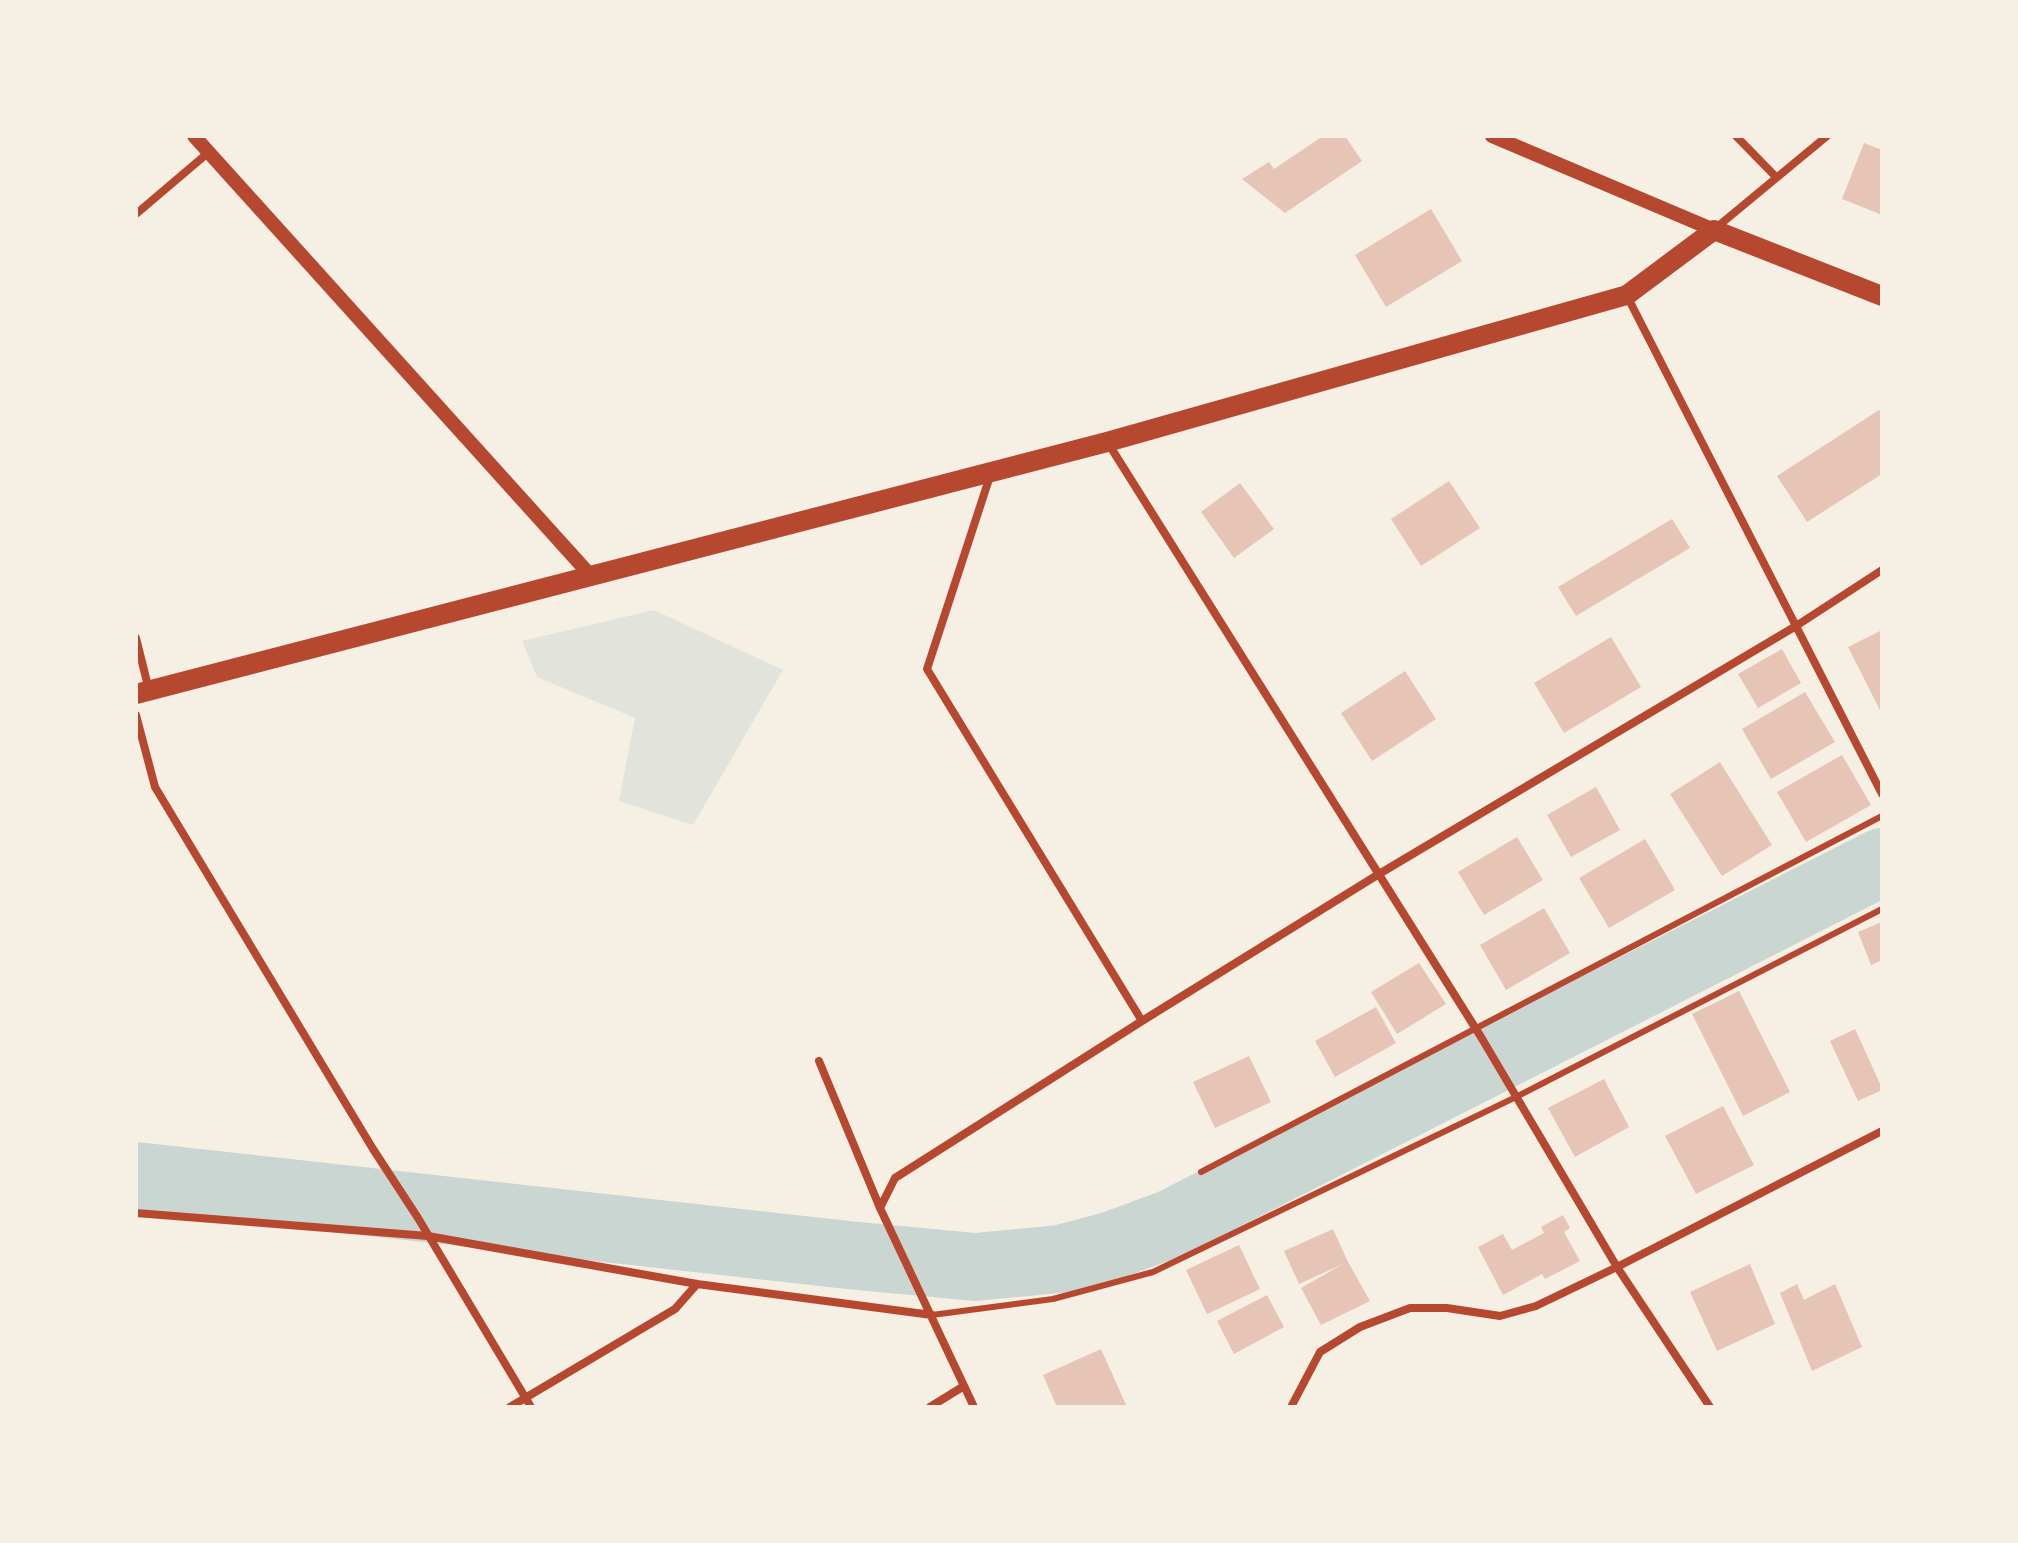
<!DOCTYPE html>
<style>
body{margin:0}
#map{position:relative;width:2018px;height:1543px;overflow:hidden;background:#f6efe4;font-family:"IBM Plex Sans",sans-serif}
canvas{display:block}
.frame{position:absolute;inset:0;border:138px solid #f6efe4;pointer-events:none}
</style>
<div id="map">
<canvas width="2018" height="1543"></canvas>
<div class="frame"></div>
</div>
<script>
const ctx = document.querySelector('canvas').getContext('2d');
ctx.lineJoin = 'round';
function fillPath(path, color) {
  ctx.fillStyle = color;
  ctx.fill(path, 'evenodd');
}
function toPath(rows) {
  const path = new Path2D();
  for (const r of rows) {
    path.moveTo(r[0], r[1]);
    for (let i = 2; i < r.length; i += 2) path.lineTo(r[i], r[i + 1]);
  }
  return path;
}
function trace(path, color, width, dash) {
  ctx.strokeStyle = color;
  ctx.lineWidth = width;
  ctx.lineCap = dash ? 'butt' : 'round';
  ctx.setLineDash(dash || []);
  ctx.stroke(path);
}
const green = toPath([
 [654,610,783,670,693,825,619,801,635,718,537,677,522,641]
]);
const river = toPath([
 [136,1176,848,1255,975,1267,1060,1259,1113,1245,1170,1224,1882,862]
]);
const building = toPath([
 [1323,136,1345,136,1362,161,1285,213,1242,179,1269,162,1274,169],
 [1864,143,1882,150,1882,215,1842,199],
 [1431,209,1462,261,1386,307,1355,255],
 [1879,410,1882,414,1882,474,1807,522,1777,476],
 [1449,481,1480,528,1421,566,1391,519],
 [1240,483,1274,529,1234,558,1201,512],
 [1672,519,1690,548,1576,616,1558,587],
 [1882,630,1882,714,1848,647],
 [1611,637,1641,687,1564,733,1534,683],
 [1782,649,1801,683,1758,708,1738,674],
 [1405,671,1436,719,1372,761,1341,713],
 [1805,692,1835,742,1771,779,1742,729],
 [1842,755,1871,805,1806,842,1777,792],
 [1720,762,1772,845,1722,876,1670,794],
 [1596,787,1620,830,1571,857,1547,815],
 [1517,837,1543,880,1484,915,1458,872],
 [1645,839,1675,890,1609,928,1579,878],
 [1544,908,1570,953,1506,990,1480,945],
 [1882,922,1882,960,1871,965,1858,932],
 [1419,963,1446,1004,1397,1034,1371,992],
 [1739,991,1790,1092,1743,1116,1692,1014],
 [1376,1007,1396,1043,1335,1077,1315,1041],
 [1855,1029,1882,1088,1882,1090,1858,1101,1830,1041],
 [1249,1056,1271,1102,1215,1128,1193,1082],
 [1604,1079,1629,1127,1575,1157,1548,1108],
 [1723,1106,1754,1165,1696,1194,1665,1136],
 [1563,1215,1570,1228,1564,1232,1580,1261,1545,1279,1542,1274,1503,1295,1478,1247,1503,1234,1512,1250,1544,1233,1541,1227],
 [1333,1229,1348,1262,1370,1301,1321,1325,1301,1288,1343,1264,1299,1284,1284,1251],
 [1239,1245,1260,1289,1207,1314,1186,1270],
 [1750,1264,1775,1324,1717,1351,1690,1292],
 [1797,1284,1804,1300,1835,1284,1862,1347,1812,1371,1780,1293],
 [1267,1295,1284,1327,1234,1354,1217,1321],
 [1101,1349,1127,1407,1057,1407,1043,1375]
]);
const service = toPath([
 [1201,1172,1882,816],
 [932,1315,1053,1299,1153,1272,1516,1097,1882,909]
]);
const minor = toPath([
 [1736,136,1776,177],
 [136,214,209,152],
 [1717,227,1827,136],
 [1627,296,1882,794],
 [1108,443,1481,1037,1617,1267,1710,1407],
 [991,473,927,669,1142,1021],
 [136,638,149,690],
 [136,715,155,787,373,1149,418,1218,531,1407],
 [819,1061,880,1208,974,1407],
 [880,1208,895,1178,1142,1021,1379,874,1796,626,1882,570],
 [136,1213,428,1236,697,1284,932,1315],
 [510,1407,675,1309,697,1284],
 [930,1407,964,1386],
 [1291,1407,1320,1352,1360,1327,1410,1308,1447,1308,1500,1316,1536,1306,1617,1267,1882,1131]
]);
const tertiary = toPath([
 [194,136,591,576],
 [1492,136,1714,230]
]);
const primary = toPath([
 [136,694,1107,442,1627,295,1714,230,1882,296]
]);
fillPath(green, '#e2e4dc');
trace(river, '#c9d6d2', 68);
fillPath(building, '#e6c5b7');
trace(service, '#b5482f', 6);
trace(minor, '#b5482f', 8);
trace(tertiary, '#b5482f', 14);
trace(primary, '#b5482f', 20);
</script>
